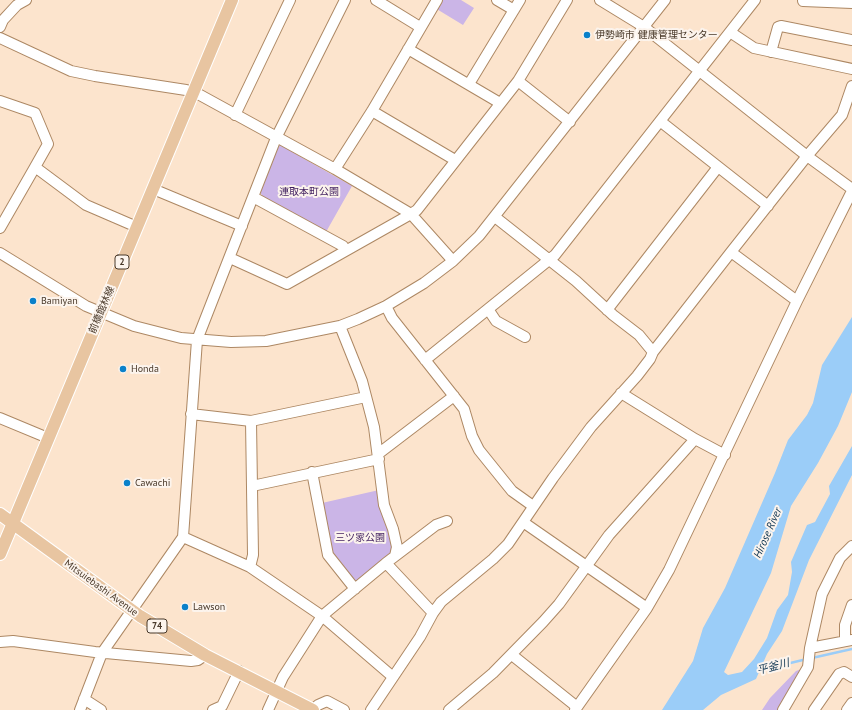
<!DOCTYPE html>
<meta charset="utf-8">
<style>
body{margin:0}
canvas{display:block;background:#fce4cd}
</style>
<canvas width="852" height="710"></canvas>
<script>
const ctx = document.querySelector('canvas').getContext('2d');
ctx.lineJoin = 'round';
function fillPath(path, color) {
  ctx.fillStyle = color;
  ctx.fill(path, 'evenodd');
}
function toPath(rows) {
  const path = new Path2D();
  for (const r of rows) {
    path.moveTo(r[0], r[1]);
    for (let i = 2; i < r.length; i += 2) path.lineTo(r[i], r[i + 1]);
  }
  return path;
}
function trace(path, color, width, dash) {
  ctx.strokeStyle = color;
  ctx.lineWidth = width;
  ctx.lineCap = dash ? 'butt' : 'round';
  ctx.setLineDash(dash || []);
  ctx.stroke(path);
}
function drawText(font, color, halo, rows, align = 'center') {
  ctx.font = font + ' "PT Sans","Noto Sans JP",sans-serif';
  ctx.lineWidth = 4;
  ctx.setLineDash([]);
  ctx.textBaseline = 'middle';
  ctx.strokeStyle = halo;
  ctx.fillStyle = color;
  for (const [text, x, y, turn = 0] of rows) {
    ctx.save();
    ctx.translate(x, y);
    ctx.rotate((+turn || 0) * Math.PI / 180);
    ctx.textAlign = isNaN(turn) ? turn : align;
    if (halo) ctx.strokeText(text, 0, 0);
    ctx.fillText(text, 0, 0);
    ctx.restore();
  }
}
const green = toPath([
 [439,0,461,0,474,8,463,25,435,8],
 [280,145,352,186,326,232,263,197,260,192,278,147],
 [379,490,393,549,391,554,358,582,353,581,332,554,322,503],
 [804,668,780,710,762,710,770,698,796,671]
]);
const water = toPath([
 [852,317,852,392,838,426,818,463,791,506,771,573,724,672,728,675,742,672,754,659,767,638,777,610,788,595,792,572,791,562,807,525,815,522,830,494,829,486,852,446,852,475,809,560,782,631,767,654,756,679,721,695,703,710,662,710,693,661,703,628,725,588,775,473,788,440,807,415,813,403,822,365]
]);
const stream = toPath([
 [812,658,852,649],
 [757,671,807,659]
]);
const minor = toPath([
 [376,0,420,27],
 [497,0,514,10],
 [600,0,644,27,807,156,852,189],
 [803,1,852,3],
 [0,27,3,20,17,5,26,0],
 [730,32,754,48,852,69],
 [0,38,71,71,95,76,186,90,200,95,335,169,411,214,453,261],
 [408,49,500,103],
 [771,52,778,27,781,26,852,40],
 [518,81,570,122],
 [469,84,520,0],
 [0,101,35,113,48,144,35,167],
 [372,111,455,160],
 [235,115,290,0],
 [660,121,768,206],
 [335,169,372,111,437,0],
 [153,189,242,226],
 [253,197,343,246,346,250],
 [495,217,576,281,613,315,639,335,653,352],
 [0,228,35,167,86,205,137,227],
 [731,252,797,301],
 [0,253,86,306,134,326,181,338,231,342,266,341,340,326,358,319,386,306,424,283,453,261,479,236,665,0],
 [230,258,287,284,411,214,417,210,518,81,567,0],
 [386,306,392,318,464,409,472,436,479,450,512,491,533,506],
 [488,309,496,321,525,337],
 [607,310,718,167],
 [340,326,362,381,374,427,384,505,393,529,397,547,395,556],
 [425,360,555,255,755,0],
 [621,393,695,439,725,455],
 [191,414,251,421,366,397],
 [0,418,48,438],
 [378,454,454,396],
 [312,472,328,555,355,589],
 [252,486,379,459],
 [523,522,647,608],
 [183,537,250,567,322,616,393,677],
 [386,563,433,613],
 [250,567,253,555,251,421],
 [845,641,845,625,852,605],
 [0,642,13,641,95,652,191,661,198,660,205,655],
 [810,648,852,640],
 [512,655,577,707],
 [84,699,101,710],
 [80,710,102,653,183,537,197,340,276,138,345,0],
 [213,710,222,706,239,671],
 [268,710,283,677,322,616,386,563,436,525,447,521],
 [312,710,318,705,327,701,344,710],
 [371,710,420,637,433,613,441,602,493,559,508,544,553,478,591,427,637,376,650,359,653,352,731,252,807,156,842,115,852,86],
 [449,710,493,673,543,622,559,604,609,535,695,439],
 [575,710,647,608,669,570,797,301,852,191],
 [783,710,808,667,810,648,822,594,840,558,852,546],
 [814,710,839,674,844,672,852,677],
 [847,710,852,703]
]);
const major = toPath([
 [0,514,140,616,205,655,313,710],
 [0,554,232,0]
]);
const markers = [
 [587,35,4,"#0a81ca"],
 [33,301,4,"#0a81ca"],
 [123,369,4,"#0a81ca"],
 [127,483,4,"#0a81ca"],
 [185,607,4,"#0a81ca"]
];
const shields = [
 [122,262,14],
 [157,626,20]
];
const shieldNames = [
 ["2",122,262],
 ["74",157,626]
];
const poiNames = [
 ["伊勢崎市 健康管理センター",595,35],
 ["Bamiyan",41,301],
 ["Honda",131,369],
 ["Cawachi",135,483],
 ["Lawson",193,607]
];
const parkNames = [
 ["連取本町公園",309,192],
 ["三ツ家公園",360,538]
];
const streetNames = [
 ["前橋館林線",102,310,-67],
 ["Mitsuiebashi Avenue",101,588,36]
];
const waterNames = [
 ["Hirose River",768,533,-66],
 ["平釜川",773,667,-15]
];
fillPath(green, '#cbb5e7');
fillPath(water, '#9bcdf8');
trace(stream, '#9bcdf8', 2.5);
trace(minor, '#ad8864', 12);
trace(major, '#fff', 14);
trace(minor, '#fff', 10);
trace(major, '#e8c5a1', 12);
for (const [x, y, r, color] of markers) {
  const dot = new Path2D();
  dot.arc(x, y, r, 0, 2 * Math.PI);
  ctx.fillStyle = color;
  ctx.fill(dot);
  trace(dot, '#fcf4ed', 1.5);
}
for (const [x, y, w] of shields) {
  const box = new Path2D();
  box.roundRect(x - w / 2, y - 7, w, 14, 3);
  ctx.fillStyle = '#fcf4ed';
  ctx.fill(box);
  trace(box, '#483829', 1);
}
drawText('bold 9px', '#483829', null, shieldNames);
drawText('10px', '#483829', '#fcf4ed', poiNames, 'left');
drawText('10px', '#401f5f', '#fcf4ed', parkNames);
drawText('10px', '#483829', '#fcf4ed', streetNames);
drawText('italic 11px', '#0a314e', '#fcf4ed', waterNames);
</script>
